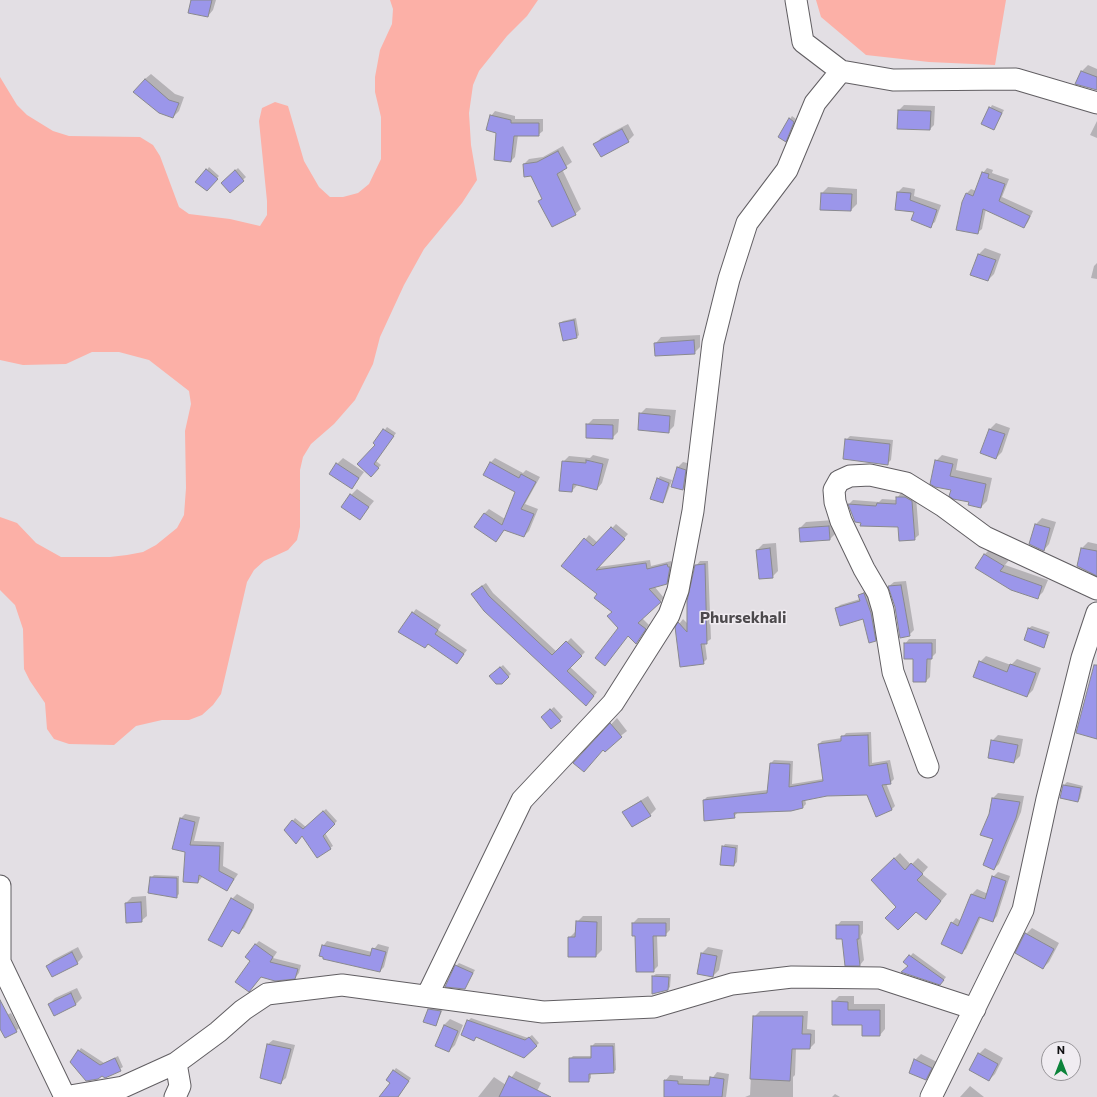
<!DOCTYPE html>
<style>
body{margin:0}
#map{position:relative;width:1097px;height:1097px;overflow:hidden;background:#e3dfe4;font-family:Commissioner,sans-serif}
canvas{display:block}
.north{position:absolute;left:1041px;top:1041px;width:40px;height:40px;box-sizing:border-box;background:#f0ecf1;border:1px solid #979498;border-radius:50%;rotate:0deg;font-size:11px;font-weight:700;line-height:16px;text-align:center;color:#111012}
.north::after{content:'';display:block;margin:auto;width:14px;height:18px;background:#0d833b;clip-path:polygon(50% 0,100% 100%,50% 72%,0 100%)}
</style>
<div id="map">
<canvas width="1097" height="1097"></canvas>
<div class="north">N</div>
</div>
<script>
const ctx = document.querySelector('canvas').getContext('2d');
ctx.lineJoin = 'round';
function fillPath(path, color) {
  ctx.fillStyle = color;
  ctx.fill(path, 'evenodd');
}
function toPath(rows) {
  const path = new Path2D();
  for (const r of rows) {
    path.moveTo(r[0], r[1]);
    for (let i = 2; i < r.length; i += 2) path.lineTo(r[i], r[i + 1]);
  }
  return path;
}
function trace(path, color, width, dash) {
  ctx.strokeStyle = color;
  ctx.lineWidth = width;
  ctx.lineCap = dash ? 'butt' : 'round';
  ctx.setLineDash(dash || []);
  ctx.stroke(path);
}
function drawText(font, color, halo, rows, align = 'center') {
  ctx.font = font + ' Commissioner,sans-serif';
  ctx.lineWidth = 3;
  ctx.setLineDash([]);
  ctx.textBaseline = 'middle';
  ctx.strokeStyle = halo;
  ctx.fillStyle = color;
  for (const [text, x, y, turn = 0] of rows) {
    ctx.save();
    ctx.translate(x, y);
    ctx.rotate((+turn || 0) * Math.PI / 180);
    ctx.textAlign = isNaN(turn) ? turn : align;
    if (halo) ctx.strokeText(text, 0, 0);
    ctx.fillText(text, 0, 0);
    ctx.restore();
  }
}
const green = toPath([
 [390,0,538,0,527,16,507,36,479,71,473,85,469,113,471,145,477,180,462,203,424,249,404,285,380,337,373,364,355,400,334,424,311,444,303,457,300,470,300,527,297,540,288,550,264,561,254,570,247,582,221,694,213,705,202,715,189,720,162,720,136,726,114,745,69,744,54,739,47,729,45,703,30,681,24,669,23,629,15,605,0,590,0,517,17,523,36,543,61,557,110,557,127,555,143,552,156,545,177,528,184,515,186,488,185,431,191,404,189,391,149,360,119,352,92,352,66,364,23,365,0,360,0,77,17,105,27,115,53,131,69,136,140,137,153,145,160,156,179,207,189,214,230,219,260,226,267,215,267,201,259,121,262,108,275,102,288,106,304,161,319,187,330,197,343,197,358,193,369,184,381,159,381,117,375,92,375,77,380,50,392,24,393,9],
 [816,0,1006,0,995,65,929,62,866,55,821,17]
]);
const shadow = toPath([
 [192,0,216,0,213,10,208,16],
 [1088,65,1097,69,1097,87,1076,83,1082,71],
 [151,74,175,94,184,97,179,111,173,117,145,79],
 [904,105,935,106,934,125,930,129,898,128,899,110],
 [992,105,1004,110,994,129,982,124],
 [495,111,515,116,515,119,543,119,543,131,538,135,518,135,515,157,511,161,491,116],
 [792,116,796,119,786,141,790,119],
 [1097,121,1097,138,1090,135],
 [628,124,634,135,628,141,595,144,601,138],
 [563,146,572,162,562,169,581,209,575,214,540,201,543,198,524,164,529,159,543,157],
 [209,167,219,176,209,187,207,170],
 [238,168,246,177,230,192,225,180],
 [987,168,993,170,992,173,1009,179,1002,197,1033,211,1028,222,1024,227,986,209,982,229,977,233,967,193,971,189,976,191,983,173],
 [828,187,857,189,857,204,851,210,822,193],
 [903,187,915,189,914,196,941,205,935,222,930,226,915,211,896,209,898,192],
 [985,248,1001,254,994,274,988,280,972,274,979,254],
 [1097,263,1097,279,1091,278,1094,266],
 [576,318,579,335,577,337,560,323,563,321],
 [700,335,700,347,694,353,656,343,661,337],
 [646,408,676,410,674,426,668,432,640,414],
 [593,419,619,419,618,432,612,438,587,425],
 [996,423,1010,428,1002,452,996,458,982,453,990,429],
 [387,427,396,433,376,461,381,465,371,476,377,444,375,443],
 [850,436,893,440,891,460,887,464,846,440],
 [593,455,609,459,602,483,597,489,578,484,572,491,563,462,569,456,590,458],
 [942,455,958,459,956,470,992,478,987,501,981,507,952,490,936,461],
 [343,458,364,472,352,488,337,464],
 [495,458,523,473,526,470,540,477,525,504,538,509,529,531,524,536,505,529,496,540,484,514,489,509,505,519,516,492,490,463],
 [683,462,691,464,689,483,683,489,677,468],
 [660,476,672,480,665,499,662,502,658,479],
 [357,489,374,501,360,518,351,495],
 [901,493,910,493,916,497,919,535,914,539,899,527,856,521,849,504,853,500,879,502,882,499,897,500,897,498],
 [1042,518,1056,522,1049,544,1044,550,1030,544,1036,524],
 [834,520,835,534,829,540,800,528,806,522],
 [616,524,628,534,598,567,650,560,651,566,671,561,673,564,670,579,666,583,654,586,664,598,642,618,649,625,636,643,620,628,613,612,599,594,563,566,589,535,598,543],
 [1088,542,1097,544,1097,574,1078,566,1082,548],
 [776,543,778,571,772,577,757,550,763,544],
 [990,549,1009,560,1005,565,1048,580,1043,592,1037,598,1011,589,984,555],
 [700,561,708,561,711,639,705,643,707,659,703,663,676,628,683,619,688,624,696,566],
 [906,581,914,630,909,635,896,606,889,586,894,582],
 [486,583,493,593,557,652,571,638,585,652,570,667,597,692,590,701,476,590],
 [868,590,879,636,875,640,864,618,836,609,840,605,860,599,859,595],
 [416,609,441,625,438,630,467,650,457,663,428,643,399,631],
 [1032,626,1050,632,1044,646,1029,628],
 [909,639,936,639,936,653,931,658,930,677,926,681,915,658,905,644],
 [986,656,1011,665,1017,659,1041,668,1033,690,1027,696,980,662],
 [503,665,511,674,501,683,491,676],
 [554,707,563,717,551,728,542,717],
 [617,718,627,731,604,749,575,763],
 [871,732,872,763,890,760,894,779,890,783,886,783,895,806,892,809,868,794,827,795,805,799,806,804,803,807,738,812,734,817,704,800,707,797,768,790,771,763,774,760,793,761,792,784,823,779,819,744,822,741,842,738,846,733],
 [998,735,1023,739,1020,756,1014,762,992,741],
 [1067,782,1083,786,1080,799,1078,801,1061,798,1064,785],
 [998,793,1024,796,1021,812,999,864,994,869,993,798],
 [648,796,656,809,650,815,624,813,630,807],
 [326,809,337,821,325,833,333,846,330,848,303,835,286,830,295,818,306,827],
 [185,814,200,817,194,841,224,842,223,866,238,874,227,890,203,876,198,882,186,852,180,819],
 [725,844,738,845,737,862,734,865,723,847],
 [900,853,911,865,918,858,928,867,922,874,947,894,931,913,897,907,878,874],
 [998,872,1010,876,997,916,993,921,981,917,966,949,961,953,952,923,956,918,961,921,972,894,977,889,988,894,993,877],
 [154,875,179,876,179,894,176,897,151,878],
 [237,894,254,904,254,908,244,928,239,932,233,929,221,946,232,899],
 [146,896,147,916,141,921,127,922,126,903,132,897],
 [583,916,602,916,602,950,596,956,569,938,575,932,577,922],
 [638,918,670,918,670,930,665,935,657,935,658,966,653,971,636,935,633,923],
 [841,921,863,921,863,933,861,936,864,960,860,965,842,938,837,926],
 [1032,928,1059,943,1049,962,1043,968,1026,934],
 [259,941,277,952,273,958,301,965,299,973,295,978,252,961,255,945],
 [327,941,372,952,378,944,389,947,384,967,380,971,323,946],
 [78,947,83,957,77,963,47,966,53,960],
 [708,947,723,950,719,970,713,976,702,953],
 [913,953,946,977,943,981,909,966,905,962],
 [459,963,475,970,465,988,456,966],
 [656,974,671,974,670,987,668,989,653,976],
 [77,988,82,998,76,1004,54,1014,49,1004,55,998],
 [839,996,854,996,854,1004,885,1004,885,1029,880,1035,863,1024,833,1002],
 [431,1006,443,1009,436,1025,429,1009],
 [760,1011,808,1011,807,1029,815,1030,815,1043,810,1048,796,1048,795,1075,793,1077,793,1097,745,1097,750,1095,754,1017],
 [11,1013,19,1028,16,1031,0,1027,0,1018],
 [471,1018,528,1038,532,1035,539,1043,524,1057,477,1036,474,1040,468,1021],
 [450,1019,463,1025,455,1045,449,1051,444,1025],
 [273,1040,295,1045,286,1078,281,1082,268,1044],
 [595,1043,615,1043,616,1070,613,1072,591,1073,591,1078,588,1081,570,1059,573,1056,592,1056,592,1046],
 [81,1048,104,1063,118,1056,123,1067,106,1077,79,1051],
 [985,1048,1003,1058,995,1074,989,1080,979,1054],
 [921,1054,937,1062,932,1073,926,1079,915,1060],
 [396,1068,411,1078,398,1097,380,1097,391,1083,387,1080],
 [516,1071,541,1083,534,1097,478,1097,494,1077,506,1085],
 [717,1072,729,1074,726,1097,665,1097,665,1081,670,1075,683,1076,683,1079,711,1080],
 [970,1086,984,1097,960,1097],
 [835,1094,840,1097,832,1097]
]);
const building = toPath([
 [191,0,212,0,208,17,188,13,191,0],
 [1081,71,1097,77,1097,90,1075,84,1081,71],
 [145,79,169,100,179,103,173,118,159,113,133,92,145,79],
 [989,107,1002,113,994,130,981,124,989,107],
 [898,110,931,111,930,130,897,129,898,110],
 [490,115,511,120,511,123,539,123,539,136,514,136,511,162,494,160,496,133,486,130,490,115],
 [789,118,794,122,786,142,778,137,789,118],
 [622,129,629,142,601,157,593,144,622,129],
 [558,151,567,168,557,174,576,215,552,227,538,201,542,199,531,176,524,177,523,164,537,162,558,151],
 [206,169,218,179,207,191,195,182,206,169],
 [235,170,244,181,230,193,221,183,235,170],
 [982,172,989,174,988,178,1005,184,999,201,1030,216,1024,228,983,209,978,234,956,230,962,202,966,193,973,196,982,172],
 [897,192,911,193,910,200,937,210,931,228,911,220,914,212,895,210,897,192],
 [821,193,852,194,851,211,820,210,821,193],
 [978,254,996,260,988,281,970,275,978,254],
 [574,320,577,338,563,341,559,323,574,320],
 [694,340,695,354,655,356,654,343,694,340],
 [639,413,670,416,669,433,638,430,639,413],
 [586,424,613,425,613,439,586,438,586,424],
 [383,429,394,436,374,464,379,468,371,477,357,464,375,445,373,443,383,429],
 [989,429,1005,434,996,459,980,453,989,429],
 [845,439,890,444,888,465,843,459,845,439],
 [586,460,603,464,597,490,573,484,572,492,559,491,562,461,586,463,586,460],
 [935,460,953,464,950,476,986,484,981,508,968,505,969,502,953,499,949,496,951,490,935,487,930,484,935,460],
 [490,462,519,478,521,474,536,482,521,509,534,514,524,537,504,530,496,542,474,527,484,513,502,525,515,492,483,475,490,462],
 [336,463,359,478,352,489,329,474,336,463],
 [677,467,686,470,683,490,671,487,677,467],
 [657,478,669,483,663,503,650,499,657,478],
 [350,494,369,507,360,520,341,507,350,494],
 [896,497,905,497,912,501,915,540,899,541,898,527,860,526,861,523,855,522,848,504,876,506,877,503,896,504,896,497],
 [1035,524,1050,528,1044,551,1029,544,1035,524],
 [829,526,830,540,800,542,799,528,829,526],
 [611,527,625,539,596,570,646,563,647,569,667,564,668,567,670,567,667,584,649,589,661,602,638,623,646,629,636,644,628,636,605,666,595,658,618,628,607,616,612,612,594,598,597,594,561,566,584,538,593,546,611,527],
 [770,548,773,578,759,579,756,550,770,548],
 [1081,548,1097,551,1097,576,1077,566,1081,548],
 [984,554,1004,566,1000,571,1042,586,1038,599,1011,590,975,568,984,554],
 [705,564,707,644,701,644,704,664,680,667,675,627,678,622,687,632,687,601,695,565,705,564],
 [901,585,910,636,900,638,895,607,888,586,901,585],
 [482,586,489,596,552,655,566,641,582,656,567,671,594,696,586,706,484,611,471,594,482,586],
 [864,593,871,613,876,641,869,643,863,619,840,626,835,608,860,601,858,595,864,593],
 [412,612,438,630,435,634,464,654,457,664,428,644,425,648,398,632,412,612],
 [1028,628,1048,635,1044,648,1024,640,1028,628],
 [904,643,932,643,932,659,927,659,926,682,913,682,913,659,904,659,904,643],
 [979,661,1007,672,1010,664,1036,673,1027,697,973,677,979,661],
 [1094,665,1097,665,1097,739,1076,733,1094,665],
 [500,667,509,677,502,684,496,684,489,676,500,667],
 [550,709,561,721,551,729,541,717,550,709],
 [610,723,622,737,605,752,603,750,584,772,573,763,610,723],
 [868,735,869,766,887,763,891,784,882,785,892,810,876,817,867,795,827,796,802,801,803,808,791,811,734,813,735,818,704,821,703,800,767,793,770,763,790,764,789,787,823,781,818,744,841,741,841,736,868,735],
 [991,740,1018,745,1014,763,988,758,991,740],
 [1063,785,1081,788,1078,802,1060,798,1063,785],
 [992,798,1020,802,1016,818,994,870,983,865,993,839,980,835,989,814,992,798],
 [641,801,651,816,632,827,622,812,641,801],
 [323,811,335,824,323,836,331,849,317,858,302,836,296,844,284,830,292,820,303,829,323,811],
 [180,818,195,822,190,845,220,846,219,871,234,879,227,891,199,875,198,883,183,882,185,852,172,849,180,818],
 [722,846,736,848,734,866,720,865,722,846],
 [894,858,905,870,911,863,923,874,917,880,941,901,926,920,916,912,898,930,885,918,896,907,871,880,894,858],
 [992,876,1006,881,993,922,979,917,962,954,941,944,951,922,958,926,971,894,985,899,992,876],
 [150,877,177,878,177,898,148,893,150,877],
 [231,898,252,910,239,934,232,930,222,947,208,940,231,898],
 [141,902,142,922,126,923,125,903,141,902],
 [576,921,597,922,596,957,568,957,568,937,575,937,576,921],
 [632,923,666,923,666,936,653,936,654,972,636,972,635,936,632,936,632,923],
 [836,925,859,925,859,939,857,939,860,966,845,966,842,939,836,939,836,925],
 [1025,933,1054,949,1043,969,1015,953,1025,933],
 [255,944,273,957,270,962,298,969,295,979,275,981,261,977,249,992,235,982,250,961,245,957,255,944],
 [322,945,370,956,372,948,386,952,380,972,323,959,323,957,319,956,322,945],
 [72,952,78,964,52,977,46,966,72,952],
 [701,953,717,956,713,977,697,974,701,953],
 [909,955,944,980,940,985,901,972,908,966,903,962,909,955],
 [455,965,473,973,465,989,445,987,455,965],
 [652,976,669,977,668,990,652,994,652,976],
 [71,993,76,1005,54,1016,48,1004,71,993],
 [0,1000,17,1032,5,1038,0,1029,0,1000],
 [832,1001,848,1002,848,1010,880,1010,880,1036,862,1036,862,1025,832,1025,832,1001],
 [428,1009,441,1011,436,1026,423,1022,428,1009],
 [753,1016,803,1016,802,1034,811,1034,810,1049,792,1049,790,1081,750,1079,753,1016],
 [467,1020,525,1040,529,1037,537,1046,524,1058,476,1037,474,1041,461,1035,467,1020],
 [444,1025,458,1031,449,1052,435,1046,444,1025],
 [267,1044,291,1049,281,1084,260,1078,267,1044],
 [591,1046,613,1046,614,1073,589,1074,589,1082,569,1082,569,1058,591,1058,591,1046],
 [78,1050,100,1065,115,1058,121,1071,105,1078,102,1076,98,1079,86,1081,70,1062,78,1050],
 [978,1053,998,1064,989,1081,969,1070,978,1053],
 [914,1059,932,1068,926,1080,909,1073,914,1059],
 [393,1070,409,1081,398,1097,379,1097,390,1083,386,1080,393,1070],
 [509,1076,551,1097,499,1097,509,1076],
 [710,1077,724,1079,722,1097,664,1097,664,1080,678,1081,678,1084,709,1085,710,1077]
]);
const minor = toPath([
 [796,0,803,42,841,71,893,80,1016,79,1097,103],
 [928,767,893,672,883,610,878,593,864,569,841,521,835,502,834,490,839,481,850,476,870,475,906,483,943,506,985,537,1097,589],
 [0,886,0,967],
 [1,964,65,1097],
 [427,996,522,800,613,703,669,615,678,590,693,511,713,343,729,279,747,223,787,170,815,103,841,71],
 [64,1097,123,1087,176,1063,218,1032,243,1010,267,994,342,985,543,1012,654,1007,732,984,792,977,880,978,975,1009],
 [175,1097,180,1086,176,1063],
 [931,1097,1023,910,1047,799,1082,658,1097,613]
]);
const quarterNames = [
 ["Phursekhali",743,618]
];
fillPath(green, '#fcb0a7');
fillPath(shadow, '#0003');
fillPath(building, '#9b96ea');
trace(building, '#89898e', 1);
trace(minor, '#615e62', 23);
trace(minor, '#fff', 21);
drawText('bold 16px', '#4d4a4d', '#f0ecf1', quarterNames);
</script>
